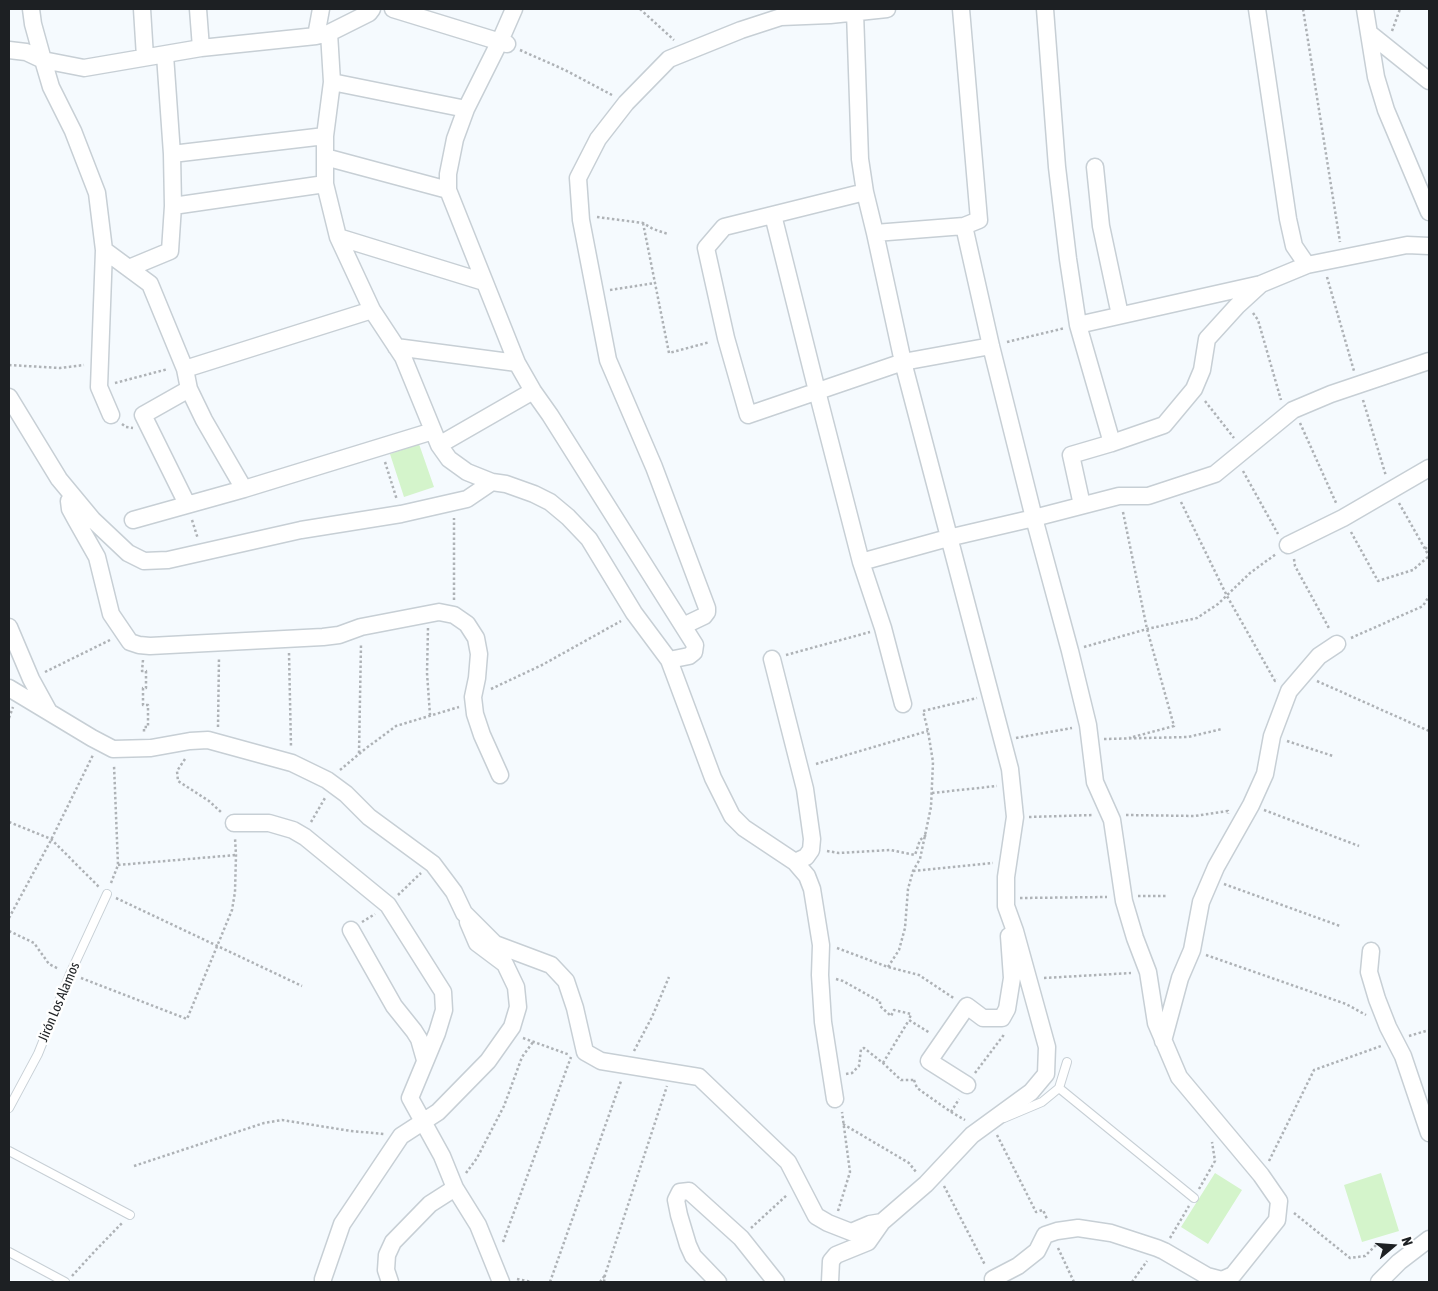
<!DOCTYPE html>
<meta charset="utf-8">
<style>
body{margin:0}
#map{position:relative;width:1438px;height:1291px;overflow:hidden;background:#f5fafe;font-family:"Asap Condensed",sans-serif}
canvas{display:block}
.frame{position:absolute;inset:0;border:10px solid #1d2023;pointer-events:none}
.north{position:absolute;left:1368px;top:1221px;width:50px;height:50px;-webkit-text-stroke:4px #fff;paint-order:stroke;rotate:72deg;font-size:14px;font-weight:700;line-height:20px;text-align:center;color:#1d2023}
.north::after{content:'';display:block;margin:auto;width:18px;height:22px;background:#1d2023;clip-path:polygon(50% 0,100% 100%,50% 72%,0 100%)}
</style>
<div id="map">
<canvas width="1438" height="1291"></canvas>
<div class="frame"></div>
<div class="north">N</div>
</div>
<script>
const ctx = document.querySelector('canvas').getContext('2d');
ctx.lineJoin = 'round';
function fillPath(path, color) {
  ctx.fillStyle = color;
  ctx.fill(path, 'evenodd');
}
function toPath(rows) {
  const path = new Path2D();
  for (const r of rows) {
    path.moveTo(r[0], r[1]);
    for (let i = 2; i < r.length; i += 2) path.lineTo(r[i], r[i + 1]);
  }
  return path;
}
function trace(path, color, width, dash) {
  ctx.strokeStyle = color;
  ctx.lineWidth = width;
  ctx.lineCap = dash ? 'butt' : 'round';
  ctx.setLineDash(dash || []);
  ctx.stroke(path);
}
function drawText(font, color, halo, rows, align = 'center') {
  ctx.font = font + ' "Asap Condensed",sans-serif';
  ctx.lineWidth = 5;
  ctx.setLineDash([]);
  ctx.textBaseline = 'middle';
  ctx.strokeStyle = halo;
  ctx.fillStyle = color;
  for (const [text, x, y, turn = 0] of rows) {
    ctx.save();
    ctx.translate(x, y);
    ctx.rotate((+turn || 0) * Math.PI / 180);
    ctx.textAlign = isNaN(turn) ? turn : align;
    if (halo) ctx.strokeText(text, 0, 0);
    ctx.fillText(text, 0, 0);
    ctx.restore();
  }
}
const green = toPath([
 [419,444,434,487,404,497,390,454],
 [1215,1173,1242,1190,1208,1244,1181,1227],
 [1381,1173,1399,1231,1362,1242,1344,1185]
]);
const path = toPath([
 [640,9,674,40],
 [1303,9,1340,242],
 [1392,31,1400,9],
 [520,50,565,70,612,95],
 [597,217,643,223,653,229,668,234],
 [643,223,669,353,710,342],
 [1327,277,1354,371],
 [610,290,655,283],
 [1253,313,1258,320,1281,400],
 [1007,342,1065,328],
 [9,365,60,368,84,365],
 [115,383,168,369],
 [1363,400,1386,476],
 [1205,401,1234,438],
 [1300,423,1337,505],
 [122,424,126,427,133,428],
 [385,462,397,500],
 [1243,471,1278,534],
 [1181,502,1227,596,1275,681,1277,679],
 [1399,503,1429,556],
 [1123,512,1147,629,1174,726,1129,738],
 [192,520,198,539],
 [1351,532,1378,581,1413,570,1429,556],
 [1425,549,1429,545],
 [1294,559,1295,566,1330,630],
 [454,600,454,518],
 [428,628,427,673,430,715],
 [1351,638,1423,606,1429,596],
 [1084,647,1147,629,1197,618,1218,604,1250,573,1276,554],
 [289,653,291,747],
 [786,655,870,632],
 [143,660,142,671,146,671,146,688,143,688,143,705,148,705,148,727,144,727,144,732],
 [45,672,110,640],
 [1317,681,1429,731],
 [491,689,542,665,621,621],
 [9,718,13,707],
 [218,727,219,657],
 [1016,738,1072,728],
 [1104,739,1188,737,1222,729],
 [1287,741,1333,756],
 [359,753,361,644],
 [185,759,177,771,178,781,209,801,222,813],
 [816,764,928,731],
 [340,770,365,749,396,726,459,707],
 [932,793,997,786],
 [1264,810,1359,846],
 [1126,815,1195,816,1228,811,1228,814],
 [1029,817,1093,815],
 [9,822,51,839,99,887],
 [311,822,325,798,324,797],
 [827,851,839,853,890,850,915,855,920,840,926,835],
 [118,865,236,855],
 [913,871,993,863],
 [111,883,118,865,114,765],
 [1224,884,1340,926],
 [398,895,421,873],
 [1138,896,1166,896],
 [116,898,302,986],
 [1020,898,1107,897],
 [9,918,50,842,93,755],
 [362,922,375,914],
 [9,931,34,943,49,964,59,969],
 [837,948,888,967,919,975,955,999],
 [1206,955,1346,1004,1366,1015],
 [888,967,899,950,905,928,908,889,913,871,920,859,931,807,933,762,928,731,923,711,977,698],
 [81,978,187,1019,232,910,235,892,236,855,235,838],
 [1044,978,1131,973],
 [836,979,843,981,875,999,880,1001,880,1006,891,1016,894,1010,911,1014,909,1020,930,1033],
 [1409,1036,1429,1030],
 [523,1038,570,1055],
 [634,1051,652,1017,669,977],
 [883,1063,909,1020],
 [975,1073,1003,1036,1004,1033],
 [846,1074,852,1073,859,1066,861,1049,864,1048,883,1063,901,1080,914,1080],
 [914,1080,917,1088,951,1112,965,1120],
 [951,1112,959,1099],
 [843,1124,909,1163,916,1172],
 [997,1135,1036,1212,1043,1210,1047,1219],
 [1269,1161,1314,1070,1381,1046],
 [134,1166,264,1123,282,1120,351,1131,384,1134],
 [466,1173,477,1158,504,1106,522,1057,533,1042],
 [944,1186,985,1265],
 [1199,1189,1215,1161,1212,1142],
 [838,1211,850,1172,842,1112],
 [1294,1213,1350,1258,1365,1256,1376,1245],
 [751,1228,787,1195],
 [1170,1238,1189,1206],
 [503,1242,571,1057],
 [1058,1248,1074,1282],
 [72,1276,94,1252,122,1223],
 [517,1279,532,1282],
 [550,1282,621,1081],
 [600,1282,605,1275],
 [604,1282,605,1275,667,1086],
 [1132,1282,1147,1261]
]);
const service = toPath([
 [1059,1088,1194,1198],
 [9,1108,38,1054,70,974,107,894],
 [1004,1118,1042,1102,1059,1088,1067,1062],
 [9,1151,130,1215],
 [9,1252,65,1282]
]);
const minor = toPath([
 [31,9,33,24,43,60,51,87,73,131,97,193,104,250,150,284,185,369,189,389,204,420,244,489],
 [142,9,145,57],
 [198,9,201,48],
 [393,9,507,44],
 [514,9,500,41,466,109,455,139,448,174,448,190,517,363,533,391,550,415,695,645,694,652,689,656,669,660],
 [961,9,979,220,964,226,991,346,1034,518,1070,651,1088,725,1095,782,1112,820,1124,901,1135,938,1148,972,1156,1023,1179,1077,1261,1175,1279,1201,1277,1220,1233,1275,1222,1280,1207,1276,1164,1251,1157,1248,1111,1233,1078,1228,1057,1231,1045,1235,1037,1251,1018,1266,993,1279],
 [1045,9,1057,167,1068,259,1078,325,1112,443],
 [1257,9,1288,219,1294,246,1307,265],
 [1365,9,1376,77,1386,110,1429,212],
 [329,33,332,82,325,136,325,184,338,237,372,310,403,357,439,445,449,459,467,472,492,482,506,484,534,494,550,502,568,517,589,539,634,613,669,660,713,778,732,816,744,828,795,862,807,876,812,889,821,945,820,975,823,1022,835,1099],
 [1369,33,1429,81],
 [316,36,321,9],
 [9,50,26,52,43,60,84,68,201,48,316,36,329,33,369,13,372,9],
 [332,82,466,109],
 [172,154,325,136],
 [325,157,448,190],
 [1095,167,1101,226,1120,315],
 [865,192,724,227,706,248,726,338,748,415,903,362,991,346],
 [173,206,325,184],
 [773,215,817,391,861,562,883,628,903,704],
 [875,233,964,226],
 [338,237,484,282],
 [104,250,99,387,111,415],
 [129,268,170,251,173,206,172,154,165,55],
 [1078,325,1261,284,1307,265,1407,245,1429,246],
 [396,347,517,363],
 [185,369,372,310],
 [9,397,59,479,93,520,128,553,144,561,168,560,301,530,401,514,467,499,492,482],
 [439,445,533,391],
 [73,496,69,501,70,509,76,520,97,557,111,614,130,642,139,645,150,646,323,637,339,635,361,627,439,612,454,615,467,624,476,638,479,654,477,678,473,697,475,714,482,735,500,775],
 [187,504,143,415,189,389],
 [1082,505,1071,455,1112,443,1164,425,1194,389,1202,370,1207,339,1237,306,1261,284],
 [133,520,244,489,433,431],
 [1288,545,1343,518,1429,468],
 [861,562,948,538,1034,518,1119,496,1148,496,1215,474,1293,410,1331,394,1429,361],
 [683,626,704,616,707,612,707,608,654,467,608,360,581,220,578,178,598,139,626,103,669,59,741,30,781,17,830,15,887,9],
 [9,627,31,679,48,710],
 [772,659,805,789,812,839,811,850,806,857,795,862],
 [9,688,92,738,113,749,151,748,190,741,208,740,292,763,327,780,346,794,369,817,433,864,454,892,464,913,495,944,551,965,566,981,575,1008,585,1052,601,1061,699,1077,788,1162,816,1216,828,1223,851,1232,870,1224,882,1222],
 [234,823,269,823,293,830,305,837,388,905,443,992,444,1010,437,1033,410,1098,442,1156,455,1188,478,1225,501,1282],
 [351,930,394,1006,414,1031,419,1039,425,1060],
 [1371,951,1369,972,1377,999,1388,1027,1403,1056,1429,1133],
 [1163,1041,1180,978,1192,950,1201,902,1216,867,1251,805,1265,774,1272,736,1289,691,1319,656,1337,644],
 [967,1085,929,1061,967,1006,983,1018,1002,1018,1007,1009,1012,978,1009,936],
 [323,1282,323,1279,342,1224,401,1136,438,1112,488,1061,512,1027,518,1007,516,987,505,964,477,943,468,922],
 [390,1282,386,1270,387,1255,393,1242,430,1204,455,1188],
 [718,1282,693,1256,688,1245,679,1215,676,1200,680,1192,689,1191,741,1238,776,1282],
 [830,1282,831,1261,836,1255,868,1242,882,1222,926,1184,972,1135,1031,1092,1046,1074,1047,1047,1015,931,1006,906,1006,877,1015,817,1010,769,903,362,875,233,865,192,860,159,855,12],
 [1379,1282,1399,1262,1429,1239]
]);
const streetNames = [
 ["Jirón Los Alamos",59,1002,-67]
];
fillPath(green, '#d4f4cb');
trace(service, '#c7cfd5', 10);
trace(minor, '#c7cfd5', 19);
trace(path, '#aeb2b6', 2.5, [2.5, 2.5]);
trace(service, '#fff', 8);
trace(minor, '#fff', 16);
drawText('14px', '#1d2023', '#fff', streetNames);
</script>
